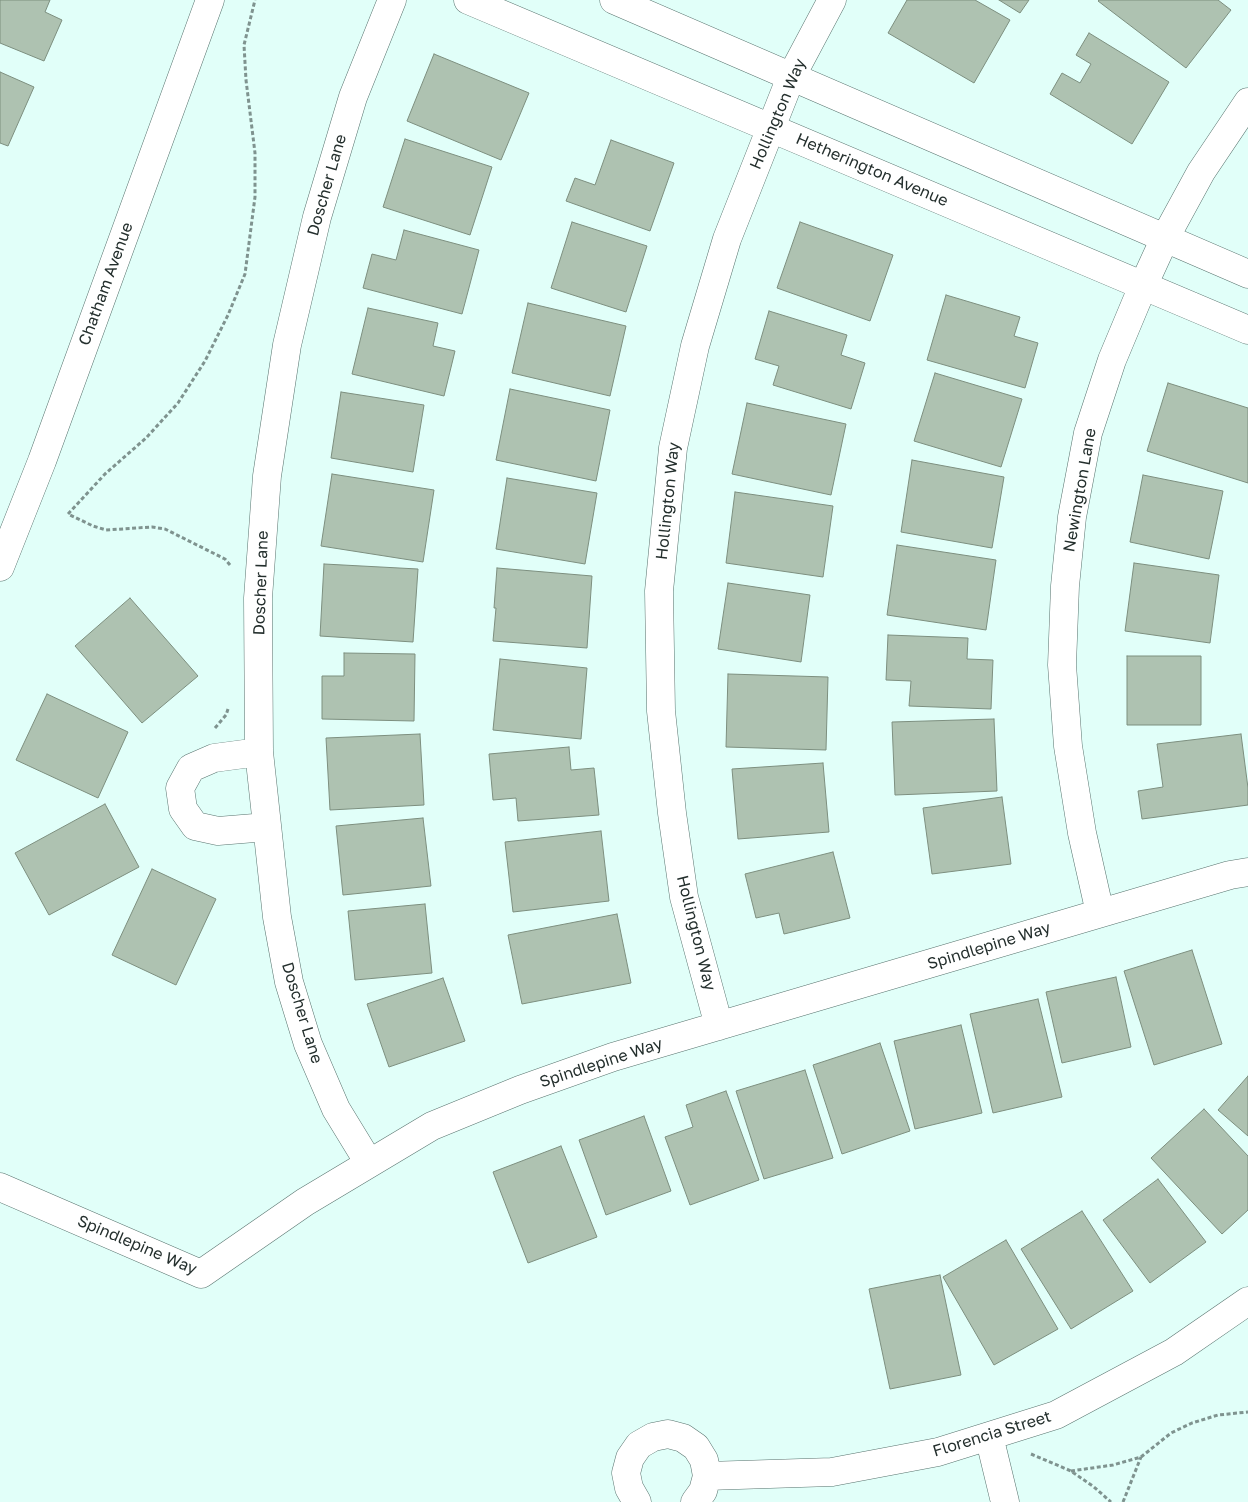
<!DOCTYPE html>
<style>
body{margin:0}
canvas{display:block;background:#e1fff9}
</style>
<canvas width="1248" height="1502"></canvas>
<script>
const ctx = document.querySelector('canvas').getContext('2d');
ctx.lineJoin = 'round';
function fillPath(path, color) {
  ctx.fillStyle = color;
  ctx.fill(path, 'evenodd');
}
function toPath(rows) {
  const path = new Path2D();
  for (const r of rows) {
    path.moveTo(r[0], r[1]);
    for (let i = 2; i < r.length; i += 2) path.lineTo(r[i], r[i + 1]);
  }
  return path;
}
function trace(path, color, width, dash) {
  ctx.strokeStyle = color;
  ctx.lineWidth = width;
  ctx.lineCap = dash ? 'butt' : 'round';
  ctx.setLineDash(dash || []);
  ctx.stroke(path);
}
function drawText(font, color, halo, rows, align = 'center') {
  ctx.font = font + ' "Golos Text",sans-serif';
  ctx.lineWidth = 4;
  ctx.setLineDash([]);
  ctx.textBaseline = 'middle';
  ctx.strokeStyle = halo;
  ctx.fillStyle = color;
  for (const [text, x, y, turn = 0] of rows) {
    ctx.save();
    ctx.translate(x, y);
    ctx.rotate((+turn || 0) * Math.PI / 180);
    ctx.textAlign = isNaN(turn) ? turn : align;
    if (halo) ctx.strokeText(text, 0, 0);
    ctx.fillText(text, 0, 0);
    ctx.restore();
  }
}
const building = toPath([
 [0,0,50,0,45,12,62,20,44,61,0,43,0,0],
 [907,0,975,0,1010,20,974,83,888,33,907,0],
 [999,0,1029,0,1020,13,999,0],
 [1099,0,1218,0,1231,10,1186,68,1098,1,1099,0],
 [1089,33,1169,82,1132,144,1050,94,1062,73,1080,83,1091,64,1076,55,1089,33],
 [434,54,529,93,501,160,407,121,434,54],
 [0,72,34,87,8,146,0,143,0,72],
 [405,139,492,167,470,235,383,207,405,139],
 [611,140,674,163,650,231,566,201,575,178,595,185,611,140],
 [572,222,647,246,626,312,551,288,572,222],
 [800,222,893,255,870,321,777,288,800,222],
 [404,230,479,250,462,314,363,288,372,254,396,260,404,230],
 [946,295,1020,317,1014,336,1038,343,1025,388,927,360,946,295],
 [528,303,626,326,610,396,512,373,528,303],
 [368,308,438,323,433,346,455,351,444,396,352,374,368,308],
 [769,311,847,335,841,355,865,363,851,409,773,385,779,366,755,359,769,311],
 [935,373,1022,399,1001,467,914,441,935,373],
 [1168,383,1248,408,1248,483,1147,451,1168,383],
 [510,389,610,410,596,481,496,460,510,389],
 [341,392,424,405,413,472,331,458,341,392],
 [747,403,846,424,831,495,732,474,747,403],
 [912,460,1004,477,992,548,901,532,912,460],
 [332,474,434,490,423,562,321,546,332,474],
 [1143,475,1223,491,1209,559,1130,542,1143,475],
 [507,478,597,493,585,564,496,549,507,478],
 [735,492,833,506,823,577,726,563,735,492],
 [897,545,996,560,986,630,887,615,897,545],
 [1134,563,1219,575,1210,643,1125,631,1134,563],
 [324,564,418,569,413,642,320,636,324,564],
 [497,568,592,576,587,648,493,641,496,608,494,608,497,568],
 [728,583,810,595,801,662,718,649,728,583],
 [130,598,198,676,142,723,75,646,130,598],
 [888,635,968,638,967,659,993,660,991,709,909,706,911,681,886,680,888,635],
 [344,653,415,654,414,721,322,719,322,676,344,676,344,653],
 [1127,656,1201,656,1201,725,1127,725,1127,656],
 [500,659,587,668,581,739,493,730,500,659],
 [728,674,828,677,826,750,726,747,728,674],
 [47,694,128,732,98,798,16,760,47,694],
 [994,719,997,791,895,795,892,722,994,719],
 [420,734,424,805,330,810,326,738,420,734],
 [1241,734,1248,788,1248,805,1142,819,1138,791,1163,787,1157,744,1241,734],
 [569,747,571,770,594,768,599,815,518,821,516,798,493,800,489,754,569,747],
 [823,763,829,832,738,839,732,769,823,763],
 [1002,797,1011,864,932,874,923,808,1002,797],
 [105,804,139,867,49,915,15,853,105,804],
 [423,818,431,886,343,895,336,826,423,818],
 [601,831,609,901,513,912,505,842,601,831],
 [833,852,850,918,784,934,779,913,756,918,745,874,833,852],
 [152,869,216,899,176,985,112,955,152,869],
 [425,904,432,973,355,980,348,911,425,904],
 [617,914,631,983,522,1004,508,935,617,914],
 [1192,950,1222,1044,1154,1065,1124,971,1192,950],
 [1116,977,1131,1047,1062,1063,1046,992,1116,977],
 [443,978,465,1041,389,1067,367,1004,443,978],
 [1038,999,1062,1097,993,1113,970,1014,1038,999],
 [961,1025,982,1113,915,1129,894,1041,961,1025],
 [880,1043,910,1131,842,1154,813,1065,880,1043],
 [805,1070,833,1158,764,1179,736,1091,805,1070],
 [1248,1076,1248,1136,1218,1110,1248,1076],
 [726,1091,759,1180,690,1205,665,1137,693,1127,686,1105,726,1091],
 [1204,1109,1248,1156,1248,1210,1222,1234,1151,1158,1204,1109],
 [644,1116,671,1191,606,1215,579,1140,644,1116],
 [561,1146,597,1237,528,1263,493,1172,561,1146],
 [1158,1179,1206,1242,1150,1283,1103,1220,1158,1179],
 [1082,1211,1133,1291,1071,1329,1021,1249,1082,1211],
 [1006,1240,1058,1329,994,1365,943,1277,1006,1240],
 [940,1275,961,1375,890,1389,869,1289,940,1275]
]);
const path = toPath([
 [230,565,225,559,165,529,152,527,106,530,93,526,68,514,105,474,146,438,178,403,205,361,228,315,245,274,255,197,255,153,246,80,244,45,255,0],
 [215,728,226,715,228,709],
 [1031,1454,1071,1471,1094,1487,1111,1502],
 [1071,1471,1113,1465,1141,1457,1171,1433,1192,1423,1218,1415,1248,1412],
 [1123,1502,1141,1457]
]);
const minor = toPath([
 [468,0,1248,330],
 [614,0,1248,274],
 [0,567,42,461,210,0],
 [259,752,214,758,191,768,180,788,183,809,195,826,218,831,267,827],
 [1100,913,1082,833,1068,746,1062,665,1065,586,1072,517,1088,433,1112,360,1143,286,1165,238,1201,172,1248,102],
 [719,1026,684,897,672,813,661,711,659,591,673,448,695,346,727,239,791,77,832,0],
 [369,1163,336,1109,308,1044,289,982,277,917,259,752,258,598,267,476,287,345,317,217,353,97,392,0],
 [0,1187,201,1274,305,1202,432,1126,520,1090,613,1057,1230,875,1248,872],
 [989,1436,1005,1502],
 [707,1476,832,1472,938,1452,1056,1415,1174,1352,1248,1301],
 [637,1502,629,1488,626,1473,630,1458,639,1445,653,1437,668,1434,683,1438,696,1447,704,1460,707,1476,703,1491,695,1502]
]);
const streetNames = [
 ["Hollington Way",778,114,-67],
 ["Hetherington Avenue",872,170,23],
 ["Doscher Lane",327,185,-74],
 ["Chatham Avenue",106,284,-70],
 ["Newington Lane",1080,490,-80],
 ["Hollington Way",668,501,-84],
 ["Doscher Lane",261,583,-88],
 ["Hollington Way",696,933,76],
 ["Spindlepine Way",989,946,-17],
 ["Doscher Lane",302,1013,73],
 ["Spindlepine Way",601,1063,-18],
 ["Spindlepine Way",137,1245,23],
 ["Florencia Street",992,1434,-17]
];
fillPath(building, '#aec2b1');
trace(building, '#7d8f7f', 1);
trace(minor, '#59746f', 29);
trace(path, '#7f938f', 3, [4, 2.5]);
trace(minor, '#fff', 28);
drawText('16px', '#242f2d', '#fff', streetNames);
</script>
